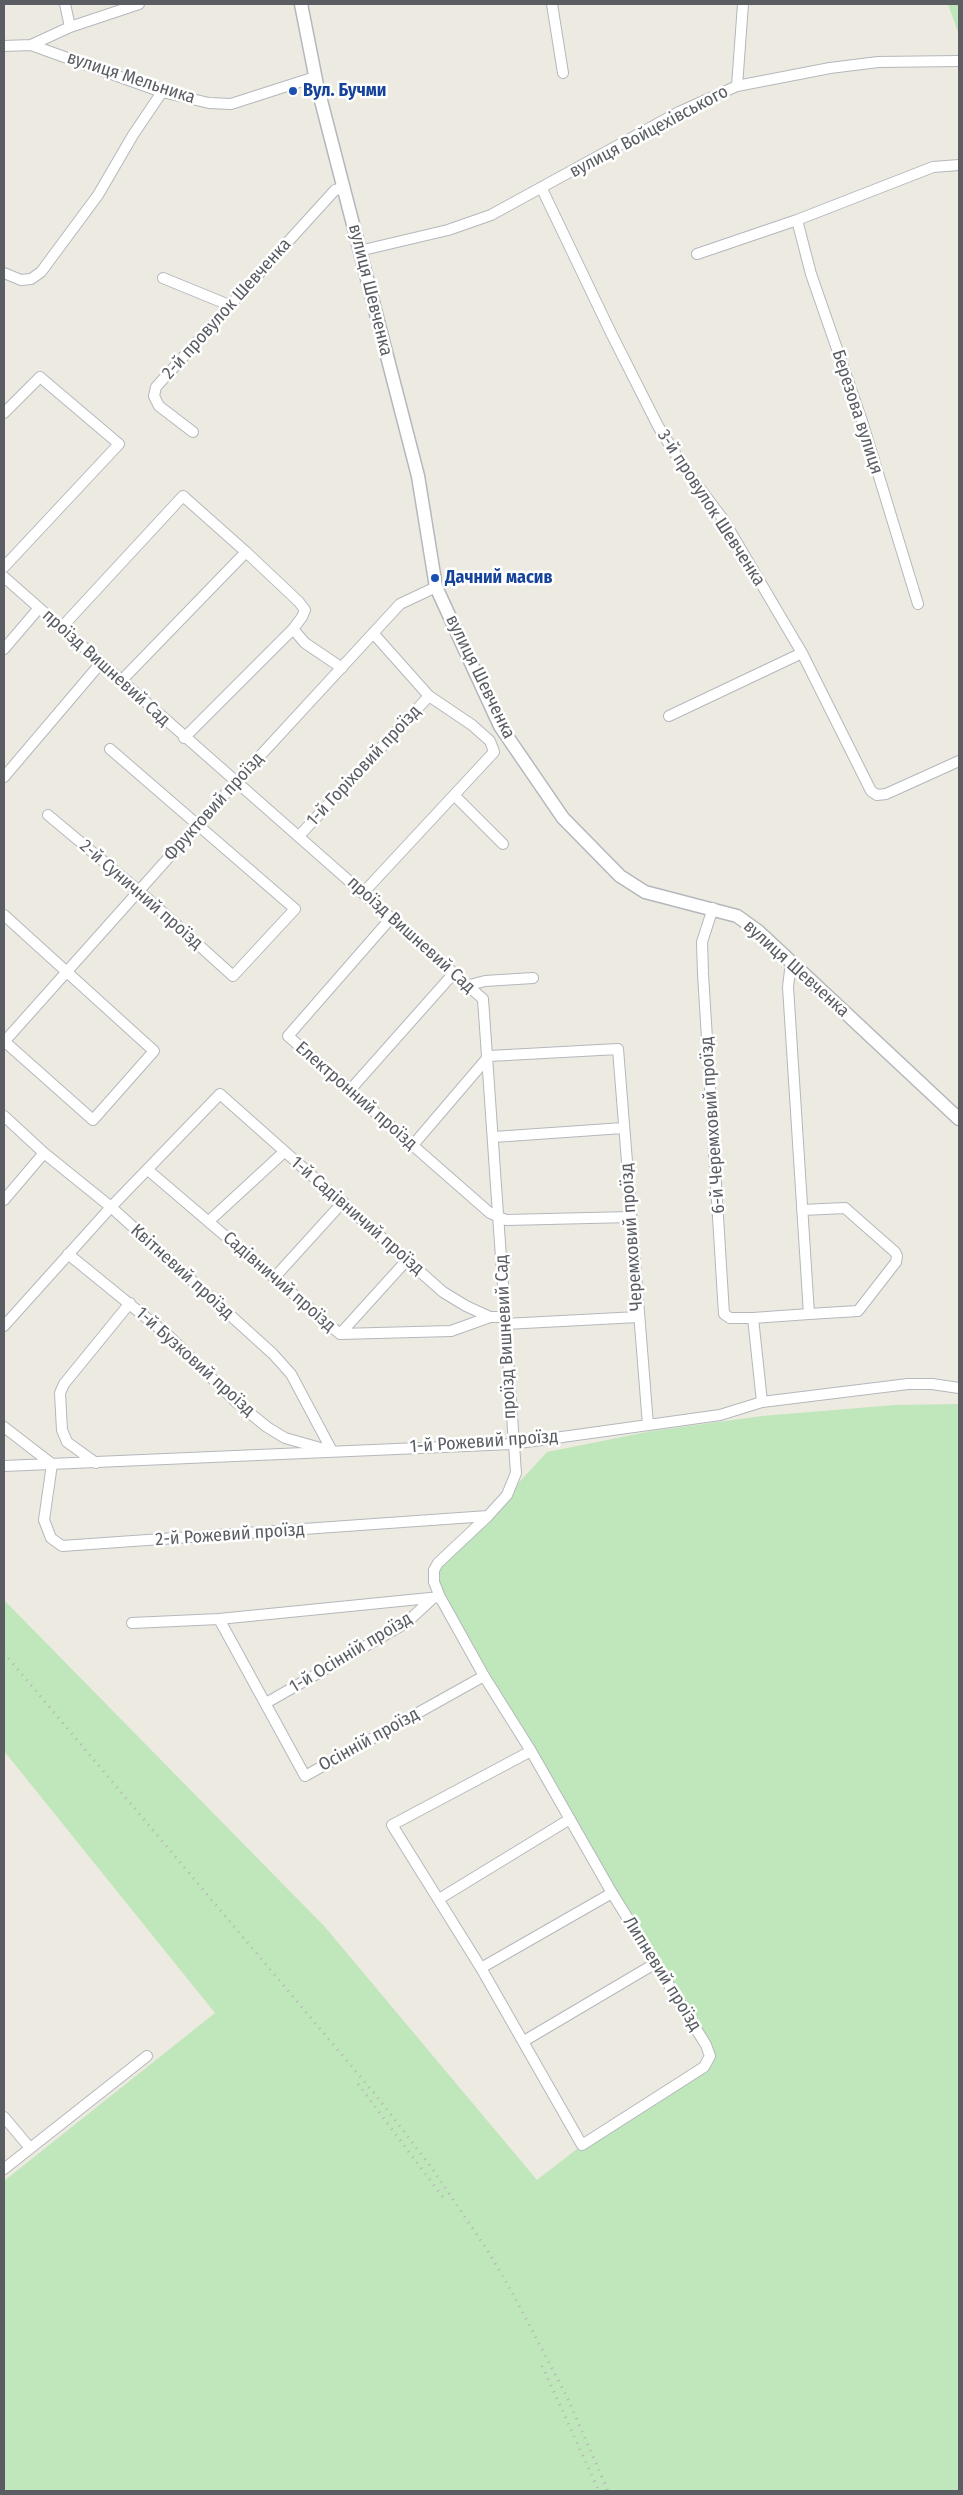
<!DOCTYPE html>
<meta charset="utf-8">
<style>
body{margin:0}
#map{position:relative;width:963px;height:2495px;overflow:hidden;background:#edeae1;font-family:"Fira Sans Condensed",sans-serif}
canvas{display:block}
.frame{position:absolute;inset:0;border:5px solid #5a5e63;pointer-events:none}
</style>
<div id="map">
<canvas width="963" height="2495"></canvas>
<div class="frame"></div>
</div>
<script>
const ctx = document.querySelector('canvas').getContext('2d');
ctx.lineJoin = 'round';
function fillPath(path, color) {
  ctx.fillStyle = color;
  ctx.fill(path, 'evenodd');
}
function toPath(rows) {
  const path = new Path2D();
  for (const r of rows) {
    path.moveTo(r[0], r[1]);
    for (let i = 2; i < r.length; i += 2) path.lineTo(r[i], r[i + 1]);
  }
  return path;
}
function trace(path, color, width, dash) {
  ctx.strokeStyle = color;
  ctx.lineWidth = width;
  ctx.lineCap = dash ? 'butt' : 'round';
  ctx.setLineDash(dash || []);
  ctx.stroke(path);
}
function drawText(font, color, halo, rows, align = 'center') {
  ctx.font = font + ' "Fira Sans Condensed",sans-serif';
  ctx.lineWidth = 5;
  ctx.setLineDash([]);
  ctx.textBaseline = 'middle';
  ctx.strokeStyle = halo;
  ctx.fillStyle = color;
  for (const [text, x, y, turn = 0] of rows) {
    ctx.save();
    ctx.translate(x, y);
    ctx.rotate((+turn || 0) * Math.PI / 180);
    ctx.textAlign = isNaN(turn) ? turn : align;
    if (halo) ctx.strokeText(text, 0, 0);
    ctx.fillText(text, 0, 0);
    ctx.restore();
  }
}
const green = toPath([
 [948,4,959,4,959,35],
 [959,1404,959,2491,4,2491,4,2181,215,2013,4,1751,4,1600,325,1927,537,2180,582,2145,704,2067,710,2056,440,1597,434,1570,488,1516,547,1452,652,1431,762,1416,895,1405]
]);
const minor = toPath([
 [65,4,70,27],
 [552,4,563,73],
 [31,45,70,27,139,4],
 [4,46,31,45,162,92,209,103,231,104,315,77],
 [737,86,743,4],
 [542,189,611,333,658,426,683,466,723,519,802,653,871,791,877,795,886,794,959,761],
 [797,220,811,274,862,421,918,604],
 [359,251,448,230,491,215,679,112,737,86,830,68,878,62,959,61],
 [697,254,797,220,933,167,959,165],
 [4,273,21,280,31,279,41,272,98,195,133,135,162,92],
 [163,278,229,305],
 [4,413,40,377,119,444,4,567],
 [193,432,159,406,154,396,156,387,335,190,344,188],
 [4,577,483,999,516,1473,507,1495,488,1516,438,1563,434,1570,434,1582,440,1597,484,1676,531,1751,612,1893,706,2045,710,2056,704,2067,582,2145,481,1968,392,1825,531,1751],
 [61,628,183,496,246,552,299,602,305,610,302,617,293,629,184,738],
 [293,629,305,643,342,668],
 [4,649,39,608],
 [121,681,246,552],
 [669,716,802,653],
 [4,777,100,664],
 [454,795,503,844],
 [48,815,139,891,233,976,295,909,110,749],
 [299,836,429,696],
 [363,893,494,752,490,741,472,725,429,696,373,633],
 [713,908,702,942,703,974,724,1314,730,1318,753,1318,762,1402],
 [4,915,154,1051,93,1120,4,1041],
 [391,918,288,1036,490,1213,506,1220,631,1217],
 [466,986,485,981,533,978],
 [4,1042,237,781,400,604,436,587],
 [350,1090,453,974],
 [4,1116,44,1153,111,1207,273,1354,291,1374,332,1451],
 [494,1137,623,1128],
 [413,1145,489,1056,618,1049,648,1425],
 [148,1170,340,1334,451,1331,490,1317],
 [4,1200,44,1153],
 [802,1210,845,1208,895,1252,897,1256,896,1262,858,1311,809,1314],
 [209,1221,284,1152],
 [68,1254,170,1337,235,1401,267,1427,285,1438,324,1449],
 [274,1278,343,1202],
 [753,1318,809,1314,788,987,791,962],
 [505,1324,638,1317],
 [4,1326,111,1207,220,1094,443,1292,466,1306,490,1317,505,1317],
 [340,1334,407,1260],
 [4,1427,52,1464,44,1520,51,1538,62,1546,488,1516],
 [96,1463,67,1442,62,1430,60,1393,64,1384,130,1303],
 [4,1466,512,1444,720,1415,762,1402,908,1384,932,1384,959,1388],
 [440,1597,219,1619,305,1776,484,1676],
 [132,1623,219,1619],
 [266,1703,406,1623,433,1598],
 [439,1899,570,1819],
 [481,1968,612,1893],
 [524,2041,656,1963],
 [4,2117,30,2148],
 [4,2169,147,2056]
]);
const tertiary = toPath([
 [301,4,317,85,418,476,436,587,500,726,563,818,620,876,645,892,737,916,758,931,959,1119]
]);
const rail = toPath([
 [4,1653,374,2093,429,2164,486,2248,513,2294,567,2397,608,2491],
 [358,2084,445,2200],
 [542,2366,599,2491]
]);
const markers = [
 [293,91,5,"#1a4fb4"],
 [435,578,5,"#1a4fb4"]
];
const streetNames = [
 ["вулиця Мельника",131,78,18],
 ["вулиця Войцехівського",649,132,-28],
 ["вулиця Шевченка",370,290,76],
 ["2-й провулок Шевченка",227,309,-48],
 ["Березова вулиця",857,412,72],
 ["3-й провулок Шевченка",711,508,57],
 ["проїзд Вишневий Сад",106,668,42],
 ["вулиця Шевченка",480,677,64],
 ["1-й Горіховий проїзд",364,766,-47],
 ["Фруктовий проїзд",214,807,-48],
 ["2-й Суничний проїзд",141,895,41],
 ["проїзд Вишневий Сад",411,935,42],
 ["вулиця Шевченка",796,969,42],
 ["Електронний проїзд",356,1096,41],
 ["6-й Черемховий проїзд",713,1125,-94],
 ["1-й Садівничий проїзд",357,1216,41],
 ["Черемховий проїзд",632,1237,-94],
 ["Квітневий проїзд",182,1272,42],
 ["Садівничий проїзд",279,1282,41],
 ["проїзд Вишневий Сад",506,1337,-93],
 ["1-й Бузковий проїзд",195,1362,42],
 ["1-й Рожевий проїзд",484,1442,-4],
 ["2-й Рожевий проїзд",230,1535,-4],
 ["1-й Осінній проїзд",351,1653,-31],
 ["Осінній проїзд",369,1740,-29],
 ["Липневий проїзд",662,1974,58]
];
const transitNames = [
 ["Вул. Бучми",303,91],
 ["Дачний масив",445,578]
];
fillPath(green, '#c0e6bc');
trace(minor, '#b4b8bc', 12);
trace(tertiary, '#b4b8bc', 15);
trace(minor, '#fff', 10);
trace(tertiary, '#fff', 12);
trace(rail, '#b3b4b4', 3, [1, 6]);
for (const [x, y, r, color] of markers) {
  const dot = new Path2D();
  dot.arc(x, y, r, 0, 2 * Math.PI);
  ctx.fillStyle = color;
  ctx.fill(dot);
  trace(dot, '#fff', 2);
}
drawText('18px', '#5a5e63', '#fff', streetNames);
drawText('bold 18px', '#164399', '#fff', transitNames, 'left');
</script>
